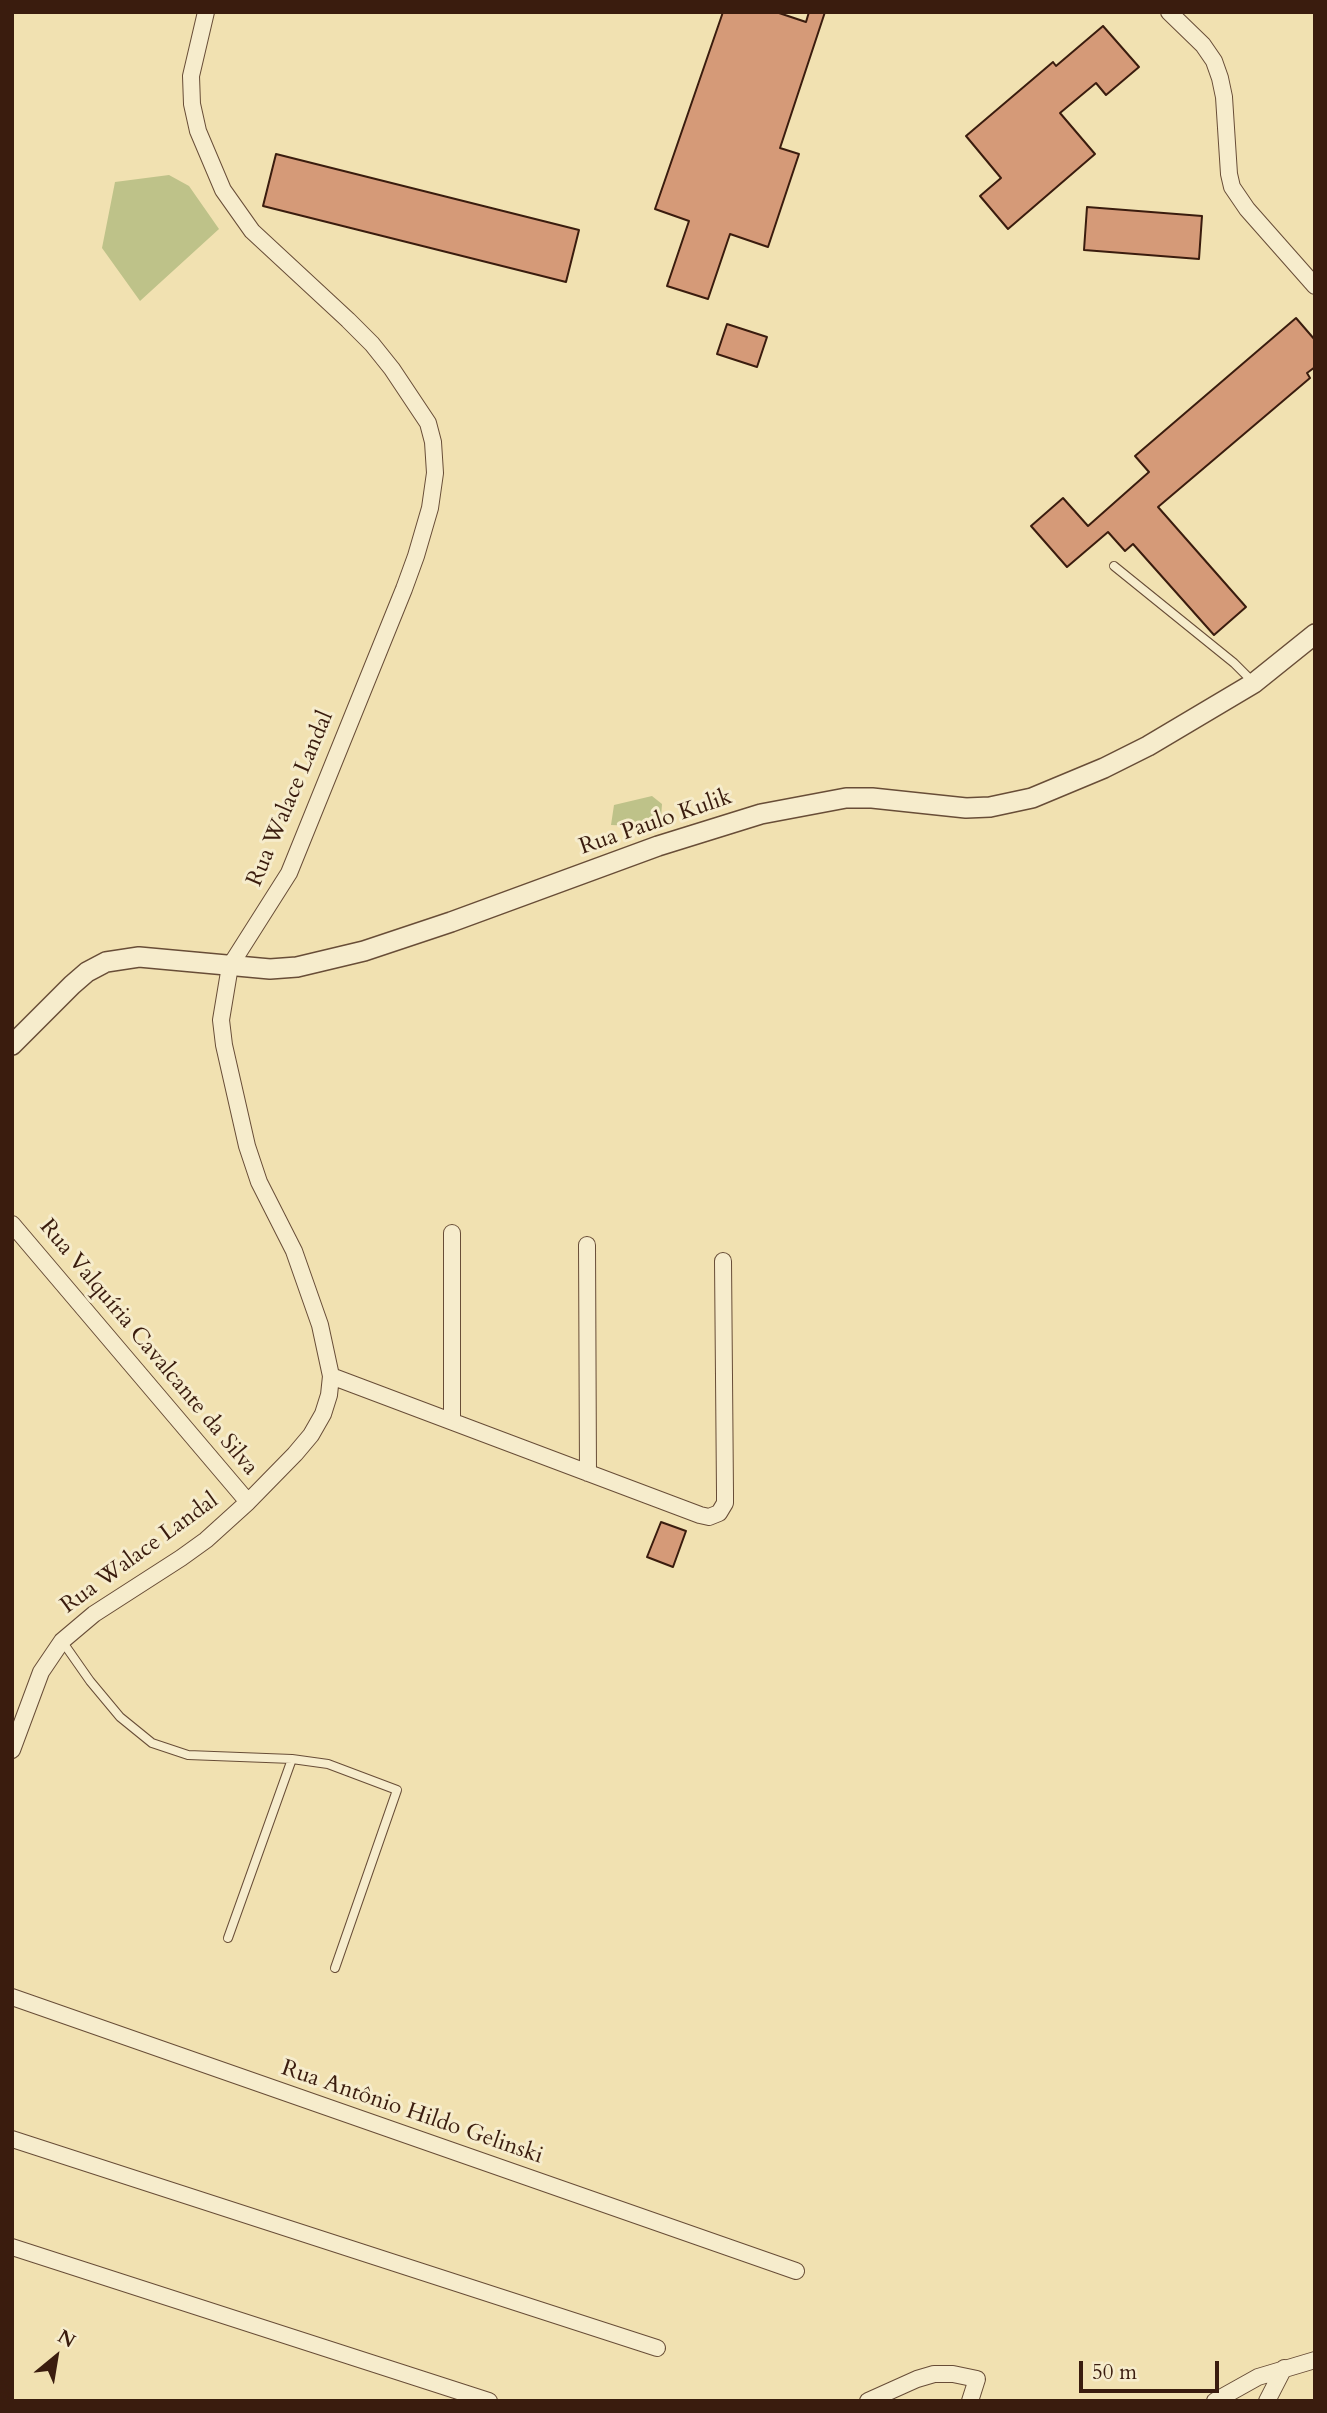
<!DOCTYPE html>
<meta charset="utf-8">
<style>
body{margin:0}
#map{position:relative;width:1327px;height:2413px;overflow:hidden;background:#f1e1b1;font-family:Cardo,serif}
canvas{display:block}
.frame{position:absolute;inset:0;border:14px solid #3a1c0e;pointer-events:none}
.north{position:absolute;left:21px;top:2322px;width:70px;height:70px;-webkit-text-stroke:5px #f6eccc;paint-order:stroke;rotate:30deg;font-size:19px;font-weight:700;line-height:28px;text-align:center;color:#3a1c0e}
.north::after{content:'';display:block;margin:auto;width:24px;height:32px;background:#3a1c0e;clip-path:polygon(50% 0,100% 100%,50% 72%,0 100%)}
.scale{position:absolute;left:1079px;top:2361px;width:140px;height:32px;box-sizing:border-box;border:4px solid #3a1c0e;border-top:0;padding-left:9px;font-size:21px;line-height:24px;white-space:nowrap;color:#3a1c0e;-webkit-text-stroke:5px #f6eccc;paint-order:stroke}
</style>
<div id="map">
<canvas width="1327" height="2413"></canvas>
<div class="frame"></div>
<div class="north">N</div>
<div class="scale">50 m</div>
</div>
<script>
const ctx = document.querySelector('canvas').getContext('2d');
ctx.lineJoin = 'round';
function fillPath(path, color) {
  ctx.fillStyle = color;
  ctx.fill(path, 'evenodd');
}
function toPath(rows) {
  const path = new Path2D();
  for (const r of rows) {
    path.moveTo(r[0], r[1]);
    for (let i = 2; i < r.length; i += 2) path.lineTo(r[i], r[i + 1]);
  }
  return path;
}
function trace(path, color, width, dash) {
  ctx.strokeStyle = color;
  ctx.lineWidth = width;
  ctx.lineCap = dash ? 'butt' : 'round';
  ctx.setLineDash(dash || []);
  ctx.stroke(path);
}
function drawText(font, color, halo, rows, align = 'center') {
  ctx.font = font + ' Cardo,serif';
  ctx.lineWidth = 6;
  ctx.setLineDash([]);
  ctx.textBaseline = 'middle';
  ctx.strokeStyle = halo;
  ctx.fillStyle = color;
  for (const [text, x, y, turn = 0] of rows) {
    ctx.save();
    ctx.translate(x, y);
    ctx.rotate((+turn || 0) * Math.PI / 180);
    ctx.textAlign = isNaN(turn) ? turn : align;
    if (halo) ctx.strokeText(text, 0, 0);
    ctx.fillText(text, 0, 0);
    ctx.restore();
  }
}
const green = toPath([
 [169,175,189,186,219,229,140,301,102,248,115,182],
 [652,796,662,804,661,818,638,826,611,825,614,805]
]);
const building = toPath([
 [723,12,776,12,806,22,809,12,825,12,780,148,799,154,768,247,730,234,708,299,667,286,689,221,655,209,723,12],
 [1103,26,1139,67,1106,95,1096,83,1060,113,1095,154,1008,229,980,196,1001,178,966,136,1053,62,1056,66,1103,26],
 [276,154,579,230,566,282,263,206,276,154],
 [1087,207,1202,216,1199,259,1084,250,1087,207],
 [1296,318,1315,340,1315,367,1307,373,1310,378,1158,507,1246,607,1214,635,1133,544,1125,551,1108,532,1067,567,1031,526,1063,498,1088,526,1149,472,1135,456,1296,318],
 [727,324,767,337,757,367,717,354,727,324],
 [661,1522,686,1531,673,1567,647,1557,661,1522]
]);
const service = toPath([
 [1114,566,1234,663,1254,683],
 [62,1641,90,1681,120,1717,152,1743,188,1755,292,1759,328,1764,397,1790,335,1968],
 [228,1938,292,1759]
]);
const minor = toPath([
 [1169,12,1203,45,1214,61,1220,78,1224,97,1229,174,1232,187,1247,209,1315,286],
 [12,1224,248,1502],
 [452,1233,452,1421],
 [587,1245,588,1473],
 [331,1376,700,1515,709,1517,719,1513,725,1503,725,1493,723,1261],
 [12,1750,41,1672,62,1641,94,1614,181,1558,206,1540,248,1502,295,1454,311,1435,323,1414,329,1395,331,1376,320,1325,294,1251,259,1182,247,1146,224,1045,221,1020,230,966,289,873,404,589,416,556,430,508,435,473,433,442,428,423,392,369,372,344,348,320,252,231,223,190,198,131,192,104,191,76,206,12],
 [12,1997,796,2271],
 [12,2139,657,2348],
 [12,2247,489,2401],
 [868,2401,917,2379,934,2374,953,2374,977,2379,970,2401],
 [1215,2401,1258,2377,1315,2360],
 [1267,2401,1284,2368]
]);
const tertiary = toPath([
 [12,1045,72,985,87,972,106,962,139,957,270,969,297,967,364,951,451,922,658,846,761,814,846,798,872,798,966,808,990,807,1032,798,1104,768,1148,746,1254,683,1315,634]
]);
const streetNames = [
 ["Rua Walace Landal",291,799,-67],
 ["Rua Paulo Kulik",656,823,-19],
 ["Rua Valquíria Cavalcante da Silva",148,1348,50],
 ["Rua Walace Landal",140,1554,-36],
 ["Rua Antônio Hildo Gelinski",412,2113,19]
];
fillPath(green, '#bec289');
fillPath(building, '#d59a78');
trace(building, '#3a1c0e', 2);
trace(service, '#684d37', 10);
trace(minor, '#684d37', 18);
trace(tertiary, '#684d37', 22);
trace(service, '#f6eccc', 8);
trace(minor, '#f6eccc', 16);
trace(tertiary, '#f6eccc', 19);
drawText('23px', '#3a1c0e', '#f6eccc', streetNames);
</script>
